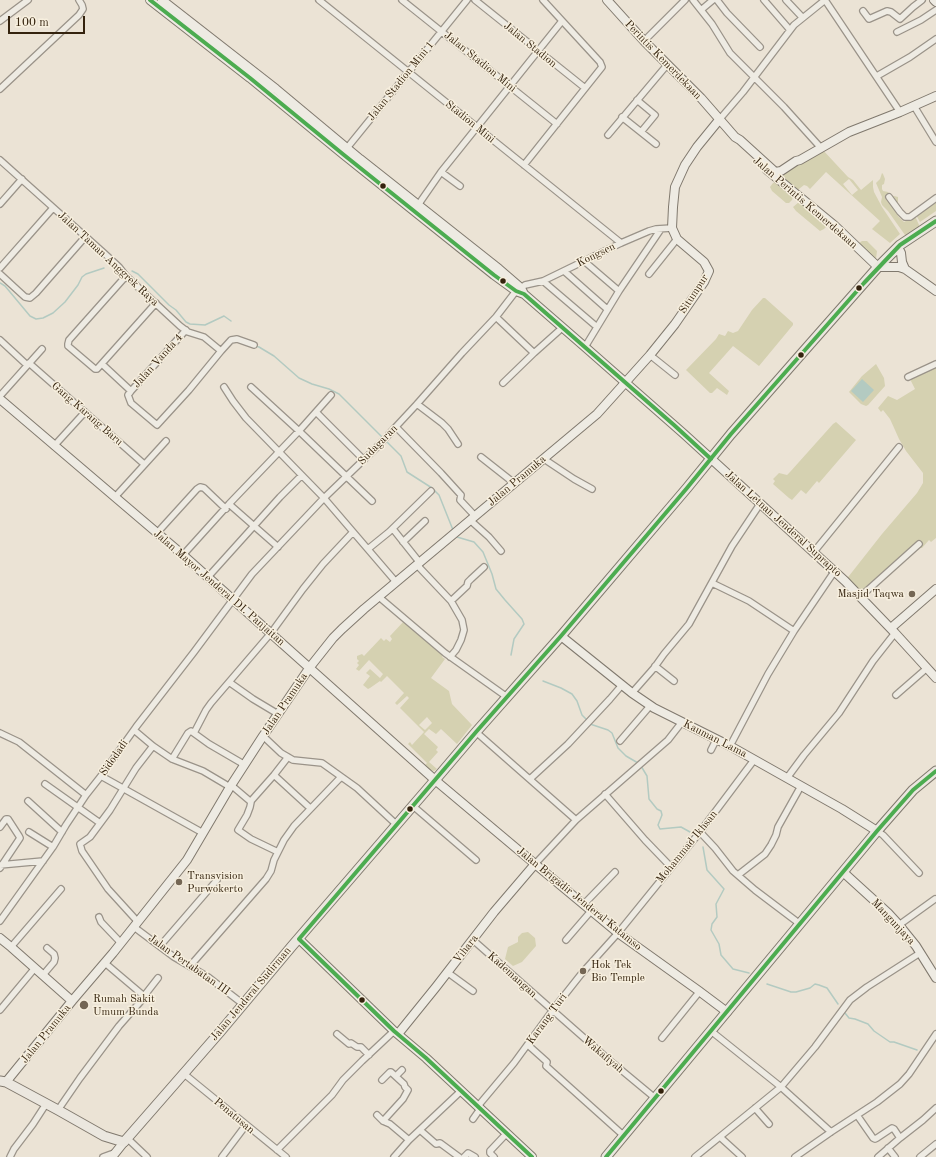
<!DOCTYPE html>
<style>
body{margin:0}
#map{position:relative;width:936px;height:1157px;overflow:hidden;background:#ebe3d5;font-family:"Old Standard TT",serif}
canvas{display:block}
.scale{position:absolute;left:8px;top:16px;width:77px;height:18px;box-sizing:border-box;border:2px solid #34230e;border-top:0;padding-left:5px;font-size:12px;line-height:14px;white-space:nowrap;color:#34230e;-webkit-text-stroke:3px #f7efde;paint-order:stroke}
</style>
<div id="map">
<canvas width="936" height="1157"></canvas>
<div class="scale">100 m</div>
</div>
<script>
const ctx = document.querySelector('canvas').getContext('2d');
ctx.lineJoin = 'round';
function fillPath(path, color) {
  ctx.fillStyle = color;
  ctx.fill(path, 'evenodd');
}
function toPath(rows) {
  const path = new Path2D();
  for (const r of rows) {
    path.moveTo(r[0], r[1]);
    for (let i = 2; i < r.length; i += 2) path.lineTo(r[i], r[i + 1]);
  }
  return path;
}
function trace(path, color, width, dash) {
  ctx.strokeStyle = color;
  ctx.lineWidth = width;
  ctx.lineCap = dash ? 'butt' : 'round';
  ctx.setLineDash(dash || []);
  ctx.stroke(path);
}
function drawText(font, color, halo, rows, align = 'center') {
  ctx.font = font + ' "Old Standard TT",serif';
  ctx.lineWidth = 3;
  ctx.setLineDash([]);
  ctx.textBaseline = 'middle';
  ctx.strokeStyle = halo;
  ctx.fillStyle = color;
  for (const [text, x, y, turn = 0] of rows) {
    ctx.save();
    ctx.translate(x, y);
    ctx.rotate((+turn || 0) * Math.PI / 180);
    ctx.textAlign = isNaN(turn) ? turn : align;
    if (halo) ctx.strokeText(text, 0, 0);
    ctx.fillText(text, 0, 0);
    ctx.restore();
  }
}
const green = toPath([
 [821,148,848,177,853,180,861,190,873,180,873,187,874,192,882,207,900,234,890,243,872,229,880,221,826,172,810,189,807,186,804,185,794,193,776,172],
 [849,179,858,190,852,195,843,184],
 [882,173,883,174,885,179,884,184,882,185,882,189,883,191,888,192,890,195,898,197,898,202,894,205,894,208,898,216,904,222,914,217,916,218,919,225,919,227,909,235,905,235,888,211,882,205,881,202,882,197,876,183,880,179],
 [775,182,793,196,792,200,789,203,786,203,772,191,770,187,773,183],
 [936,200,936,211,920,222,916,215],
 [799,202,824,223,826,227,824,229,820,231,796,211,793,207],
 [862,241,867,241,877,251,876,259,873,260,854,244,859,243],
 [763,298,765,298,793,323,793,325,759,366,733,346,709,373,729,391,727,395,717,388,712,393,710,393,686,370,716,339,719,334,725,336,728,331,733,333,738,331,752,310],
 [876,364,884,378,885,386,868,405,866,406,861,404,849,392,862,376],
 [936,366,936,538,931,542,929,540,922,548,911,548,860,597,845,581,882,534,917,493,923,483,923,473,906,451,899,439,895,430,890,419,883,410,881,412,878,408,888,396,897,400,915,389,910,379],
 [836,422,856,440,819,483,817,481,806,494,801,490,792,500,789,498,773,484,775,481,773,479,779,473,787,475,790,472,833,424],
 [405,620,444,653,442,657,445,659,431,678,449,691,452,704,472,725,457,744,441,729,436,734,429,729,424,734,438,747,436,750,438,752,429,762,437,769,434,771,429,770,423,767,427,763,408,744,410,742,412,745,424,732,400,708,409,698,407,696,397,705,395,703,404,693,387,676,381,682,380,681,370,688,368,689,363,685,370,676,366,673,370,669,380,678,383,674,369,660,359,671,356,669,359,665,357,663,359,661,357,659,357,656,362,654,364,656,381,638,384,641,386,639,390,642,392,639,390,636],
 [427,717,432,723,425,730,419,725],
 [528,932,535,938,536,946,522,962,513,966,505,959,508,947,518,942,518,937,522,933]
]);
const water = toPath([
 [862,379,874,390,863,402,851,391]
]);
const stream = toPath([
 [132,271,138,274,169,305,176,310,186,322,190,324,205,325,224,316,231,321],
 [0,283,5,286,30,316,36,319,43,318,53,313,65,302,78,285,82,277,86,274,104,268],
 [255,346,259,347,274,356,299,378,312,384,329,389,339,394,383,438],
 [385,440,401,456,407,472,432,488,439,495,453,530],
 [456,535,457,537,474,542,483,552,492,574,496,589,505,600,522,619,524,624,514,639,511,655],
 [543,681,561,688,572,694,577,701,582,715,588,721],
 [590,724,608,730,612,733,618,748,626,756,638,763],
 [641,766,647,776,649,799,657,809,661,811,662,815,658,825,660,829,681,827,690,832],
 [703,847,707,870,724,889,716,904,717,917,712,924,711,930,719,944,721,955,733,969,749,973],
 [767,984,791,992,796,992,810,988,815,984,819,985,827,988,838,1004],
 [845,1013,849,1018,855,1019,868,1024,874,1031,890,1042,894,1042,917,1050]
]);
const street = toPath([
 [319,0,621,243],
 [402,0,557,124],
 [475,0,585,88],
 [693,0,712,24,730,53,784,107,821,148],
 [717,0,727,13,760,47],
 [764,0,790,30],
 [786,0,802,17],
 [825,0,900,112],
 [701,10,713,0],
 [863,11,869,19,887,11,891,12,900,19,913,7,922,0],
 [0,21,28,0],
 [897,32,921,20,936,10],
 [644,41,685,0],
 [877,76,910,57,936,39],
 [0,89,79,15,83,9,82,5,79,0],
 [637,100,655,115,641,132],
 [914,106,936,142],
 [622,117,656,144],
 [719,120,743,92,794,25,825,0],
 [608,135,667,65],
 [347,148,467,0],
 [0,160,105,254,119,267,126,276,180,326,188,332,204,337,221,351],
 [524,165,602,67,600,62,543,0],
 [441,172,460,186],
 [889,197,900,212,905,217,910,217,936,198],
 [0,204,22,179],
 [416,208,441,172,562,21],
 [584,261,619,291],
 [0,268,53,208],
 [564,271,607,309],
 [0,274,25,297,30,298,36,293,86,236],
 [649,274,677,239],
 [126,276,69,340,68,344,68,346,95,369,97,369,156,303],
 [543,281,597,327],
 [496,317,534,353],
 [186,330,131,391,128,395,131,403,157,425,189,390,221,351,231,340,237,339,254,345],
 [0,340,27,365],
 [585,347,619,291,661,229],
 [650,355,675,375],
 [29,363,144,464],
 [102,364,131,391],
 [908,377,936,364],
 [503,383,534,353,562,328],
 [224,387,233,401,246,418,324,498,396,582],
 [251,387,299,431,372,501],
 [0,396,42,349],
 [417,404,442,423,448,429,458,444],
 [316,412,364,460],
 [396,427,441,473,461,495,460,500,475,516],
 [54,446,85,412],
 [481,457,514,483],
 [544,459,574,479,592,489],
 [115,497,166,441],
 [229,504,278,547],
 [470,520,489,537,501,551],
 [393,529,420,563],
 [157,533,197,489,200,487,204,488,226,509],
 [403,542,425,521],
 [368,549,389,532,431,491],
 [813,553,899,447],
 [183,555,229,504,299,431,331,395],
 [417,565,451,601,462,620,464,630,461,640,456,650,450,657],
 [208,577,280,497,301,476],
 [712,583,749,601,794,631],
 [379,597,445,653,507,697],
 [860,597,919,544],
 [451,601,467,586,468,582,471,579,484,567],
 [655,666,674,681],
 [229,682,253,699,278,714],
 [632,693,654,668,664,654,689,624,732,546,760,504],
 [896,695,927,668],
 [134,730,153,746,172,759,203,771,230,787],
 [476,732,576,820],
 [0,733,19,742,86,795],
 [194,733,206,710,211,703,271,633,303,589,323,564,353,532],
 [263,736,281,753,293,760,322,763,357,788,397,825],
 [620,741,650,706],
 [730,746,768,674,794,631,834,572],
 [711,750,716,740],
 [172,759,188,733,191,731,209,744,245,765],
 [274,775,310,808],
 [101,776,203,833],
 [787,778,804,755,839,713,873,661,895,633],
 [530,779,568,744,610,699,622,685],
 [45,784,100,823],
 [231,785,251,802,250,807,247,815,238,830,251,839,278,852],
 [605,794,645,840,671,867],
 [28,801,62,832],
 [251,801,274,775,288,757],
 [413,806,476,860],
 [0,827,6,819,8,819,19,836,20,838,0,868],
 [877,831,883,835,919,873],
 [29,832,53,847],
 [700,832,715,848,733,871,755,890,800,924],
 [535,864,576,820,668,740,682,722],
 [0,865,43,861],
 [738,875,765,854,771,845,776,835,778,827,801,786],
 [583,905,615,872],
 [99,917,101,922,121,943],
 [0,921,53,847,66,825,86,795,101,776,136,727,194,652,252,574,324,498,378,446,417,404,462,353,496,317,516,291,525,285,543,281,621,243,649,231,656,229,672,228],
 [138,922,108,889,82,851,80,844,90,837,110,810,136,768,153,746],
 [899,925,935,899],
 [134,927,174,957,208,977,243,1004],
 [473,940,608,1059,655,1098],
 [566,940,591,911],
 [160,946,217,880],
 [11,947,61,889],
 [190,966,266,879,271,871,274,860,284,840,294,826,341,777],
 [447,972,473,991],
 [43,975,54,962,55,958,54,954,47,948],
 [144,996,158,978],
 [0,1010,35,968],
 [711,1031,781,1087,831,1132],
 [337,1034,349,1044,351,1043,357,1047,361,1047,369,1055],
 [662,1038,700,991],
 [528,1045,547,1062,546,1066,623,1135],
 [183,1073,286,1157],
 [396,1076,402,1070],
 [382,1080,390,1072,391,1072,404,1084,405,1087,408,1090,403,1099,383,1121,390,1124,409,1140],
 [478,1106,514,1063,552,1011,582,973,618,933,700,832,754,760],
 [755,1108,769,1124],
 [58,1110,80,1078,119,1026,141,1001,144,996,105,963],
 [377,1115,383,1121],
 [857,1115,873,1138,875,1139,877,1138,892,1128,894,1129,900,1138],
 [473,1119,480,1109],
 [420,1130,436,1144,440,1143,459,1157],
 [720,1137,742,1157],
 [127,1138,147,1157],
 [888,1148,895,1157],
 [277,1150,332,1095,343,1080,362,1061,394,1031],
 [10,1157,14,1149,33,1124,46,1104],
 [103,1157,114,1153],
 [222,1157,246,1125],
 [394,1157,409,1140,461,1091],
 [464,1157,468,1153,475,1157],
 [494,1157,490,1153,490,1151,507,1133],
 [695,1157,781,1087,815,1047,850,1000,867,987,920,953],
 [795,1157,831,1132,877,1102,900,1084,909,1074,936,1034],
 [878,1157,900,1138,923,1120,936,1108],
 [920,1157,936,1144]
]);
const secondary = toPath([
 [150,0,250,78,344,155,494,275,516,291,524,294,585,347,684,434,845,581,895,633,936,678],
 [162,0,276,89,360,159,499,269,521,288,524,294],
 [607,0,644,41,701,98,735,137,740,140,773,170,776,172,781,171,796,161,800,160,849,132,900,112,936,96],
 [934,0,936,2],
 [767,170,834,225,878,267,899,267,905,269,936,291],
 [892,253,896,251,900,251,901,253,902,262,905,269],
 [0,399,183,555,435,780,535,864,618,933,699,991,727,1012],
 [891,628,936,589],
 [561,636,632,693,654,708,730,746,842,809,877,831],
 [843,872,888,913,899,925,916,946,936,978],
 [0,938,11,947,72,1001],
 [299,939,394,1031,426,1058,532,1157],
 [398,1034,436,987,494,912,535,864],
 [6,1082,72,1001,113,953,187,860,230,787,263,736,310,667,333,638,342,629,364,609,597,414,650,355,675,324,704,282,709,271,704,262,677,239,672,228,673,207,675,187,685,165,697,147,719,120],
 [112,1157,124,1142]
]);
const primary = toPath([
 [0,1081,6,1082,58,1110,104,1136,117,1140,124,1142,220,1032,292,946,442,772,476,732,561,636,687,488,731,434,803,352,878,267,900,245,936,221],
 [606,1157,877,831,913,790,936,771]
]);
const bus1 = toPath([
 [150,0,250,78,344,155,494,275,516,291,524,294,674,425,711,459],
 [532,1157,426,1058,394,1031,299,939,476,732,561,636,687,488,731,434,864,283,900,245,936,221],
 [606,1157,877,831,913,790,936,771]
]);
const markers = [
 [383,186,3.5,"#34230e"],
 [503,281,3.5,"#34230e"],
 [859,288,3.5,"#34230e"],
 [801,355,3.5,"#34230e"],
 [912,594,4,"#746654"],
 [410,809,3.5,"#34230e"],
 [179,882,4,"#746654"],
 [583,971,4,"#746654"],
 [362,1000,3.5,"#34230e"],
 [84,1005,5,"#746654"],
 [661,1091,3.5,"#34230e"]
];
const streetNames = [
 ["Jalan Stadion",530,45,39],
 ["Perintis Kemerdekaan",663,60,46],
 ["Jalan Stadion Mini",480,62,39],
 ["Jalan Stadion Mini 1",401,81,-51],
 ["Stadion Mini",470,122,39],
 ["Jalan Perintis Kemerdekaan",805,203,41],
 ["Kongsen",596,255,-26],
 ["Jalan Taman Anggrek Raya",108,259,43],
 ["Situmpur",694,294,-57],
 ["Jalan Vanda 4",158,361,-48],
 ["Gang Karang Baru",87,414,41],
 ["Sudagaran",378,445,-46],
 ["Jalan Pramuka",517,481,-40],
 ["Jalan Letnan Jenderal Suprapto",783,524,42],
 ["Jalan Mayor Jenderal DI. Panjaitan",219,588,41],
 ["Jalan Pramuka",285,704,-56],
 ["Kauman Lama",715,739,27],
 ["Sidodadi",114,758,-55],
 ["Mohammad Ikhsan",687,847,-51],
 ["Jalan Brigadir Jenderal Katamso",579,899,39],
 ["Mangunjaya",893,922,47],
 ["Vihara",466,949,-52],
 ["Jalan Pertabatan III",189,965,35],
 ["Kademangan",512,975,42],
 ["Jalan Jenderal Sudirman",251,994,-50],
 ["Karang Turi",547,1019,-54],
 ["Jalan Pramuka",46,1034,-51],
 ["Wakafiyah",603,1055,40],
 ["Penatusan",234,1116,40]
];
const poiNames = [
 ["Masjid Taqwa",904,594,"right"],
 ["Transvision",187,876],
 ["Purwokerto",187,889],
 ["Hok Tek",591,965],
 ["Bio Temple",591,978],
 ["Rumah Sakit",93,999],
 ["Umum Bunda",93,1012]
];
fillPath(green, '#d5d1b1');
fillPath(water, '#b3cac1');
trace(stream, '#b3cac1', 1.5);
trace(street, '#9a9389', 8);
trace(secondary, '#80796e', 10);
trace(primary, '#80796e', 11);
trace(street, '#eeebe3', 5.5);
trace(secondary, '#eeebe3', 8);
trace(primary, '#ebe7df', 9);
trace(bus1, '#4cac50', 4);
for (const [x, y, r, color] of markers) {
  const dot = new Path2D();
  dot.arc(x, y, r, 0, 2 * Math.PI);
  ctx.fillStyle = color;
  ctx.fill(dot);
  trace(dot, '#f7efde', 1.5);
}
drawText('11px', '#34230e', '#f7efde', streetNames);
drawText('11px', '#34230e', '#f7efde', poiNames, 'left');
</script>
